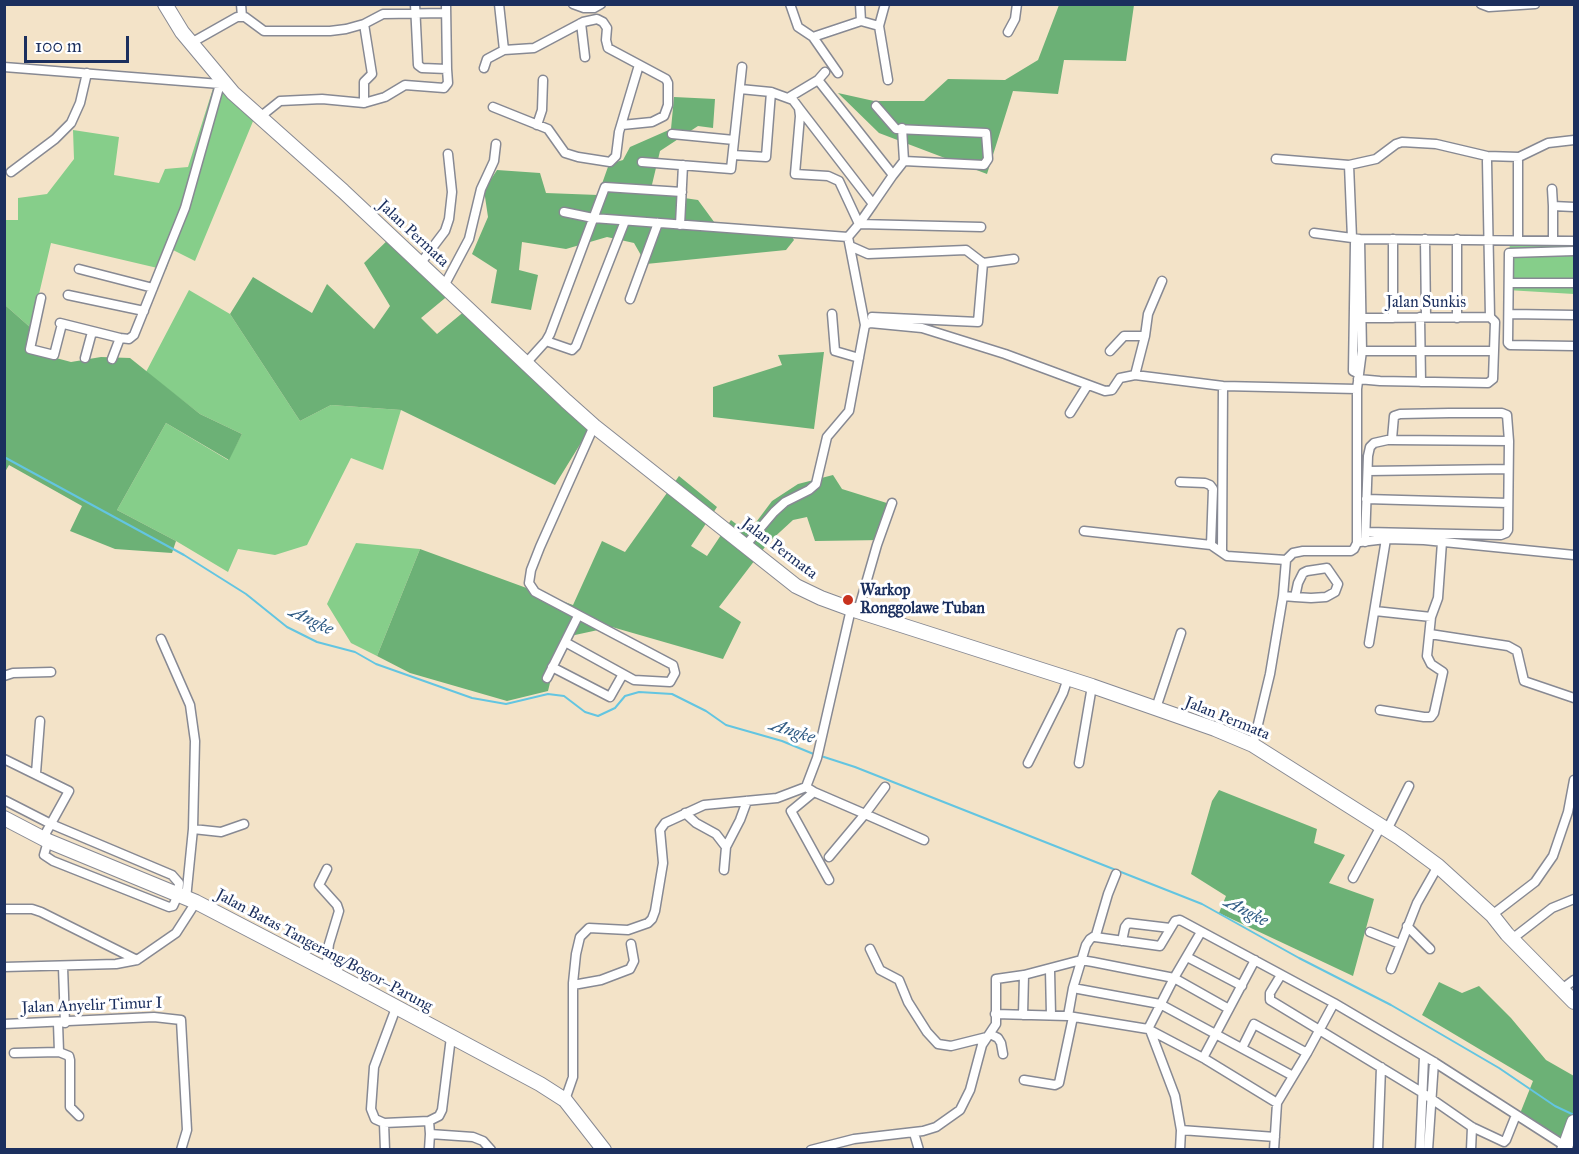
<!DOCTYPE html>
<meta charset="utf-8">
<style>
body{margin:0}
#map{position:relative;width:1579px;height:1154px;overflow:hidden;background:#f3e3c8;font-family:"IM FELL Great Primer",serif}
canvas{display:block}
.frame{position:absolute;inset:0;border:6px solid #1b2f5e;pointer-events:none}
.scale{position:absolute;left:24px;top:36px;width:105px;height:27px;box-sizing:border-box;border:3px solid #1b2f5e;border-top:0;padding-left:8px;font-size:18px;line-height:21px;white-space:nowrap;color:#1b2f5e;-webkit-text-stroke:4px #fff;paint-order:stroke}
</style>
<div id="map">
<canvas width="1579" height="1154"></canvas>
<div class="frame"></div>
<div class="scale">100 m</div>
</div>
<script>
const ctx = document.querySelector('canvas').getContext('2d');
ctx.lineJoin = 'round';
function fillPath(path, color) {
  ctx.fillStyle = color;
  ctx.fill(path, 'evenodd');
}
function toPath(rows) {
  const path = new Path2D();
  for (const r of rows) {
    path.moveTo(r[0], r[1]);
    for (let i = 2; i < r.length; i += 2) path.lineTo(r[i], r[i + 1]);
  }
  return path;
}
function trace(path, color, width, dash) {
  ctx.strokeStyle = color;
  ctx.lineWidth = width;
  ctx.lineCap = dash ? 'butt' : 'round';
  ctx.setLineDash(dash || []);
  ctx.stroke(path);
}
function drawText(font, color, halo, rows, align = 'center') {
  ctx.font = font + ' "IM FELL Great Primer",serif';
  ctx.lineWidth = 6;
  ctx.setLineDash([]);
  ctx.textBaseline = 'middle';
  ctx.strokeStyle = halo;
  ctx.fillStyle = color;
  for (const [text, x, y, turn = 0] of rows) {
    ctx.save();
    ctx.translate(x, y);
    ctx.rotate((+turn || 0) * Math.PI / 180);
    ctx.textAlign = isNaN(turn) ? turn : align;
    if (halo) ctx.strokeText(text, 0, 0);
    ctx.fillText(text, 0, 0);
    ctx.restore();
  }
}
const green = toPath([
 [217,76,256,114,195,261,173,250,166,270,51,243,31,328,5,305,5,220,18,220,18,198,47,194,74,159,73,130,119,137,114,175,159,183,165,169,188,167],
 [1510,241,1574,242,1574,294,1507,290],
 [189,290,230,314,300,421,331,405,401,410,383,470,351,458,307,545,275,555,238,549,228,572,176,541,117,510,166,423,228,460,242,434,200,414,146,372],
 [356,543,420,549,377,656,351,643,327,604]
]);
const forest = toPath([
 [1059,5,1134,5,1126,61,1064,60,1058,94,1013,91,987,174,879,133,838,93,874,101,924,101,948,79,1005,80,1038,60],
 [674,97,715,99,713,128,698,126,660,151,650,193,698,200,720,230,787,229,794,240,786,250,646,264,634,243,607,237,566,249,522,242,519,270,538,275,531,310,491,303,497,270,472,254,488,217,484,190,497,170,540,173,546,193,598,195,609,164,623,160,630,147,671,129],
 [392,236,450,294,421,318,437,334,466,310,592,425,555,485,401,410,331,405,300,421,230,314,253,277,312,313,327,284,374,329,390,306,364,263],
 [5,305,31,328,26,350,71,362,101,357,130,358,200,414,242,434,229,460,166,423,117,510,176,541,172,553,115,549,70,531,82,506,9,465,5,472],
 [824,352,814,429,713,417,713,387,782,365,778,355],
 [833,475,842,489,890,504,883,540,815,541,807,517,793,520,768,543,719,607,741,622,723,659,612,627,561,638,548,691,507,701,410,673,377,656,420,549,573,605,602,541,625,552,679,476,717,507,691,546,707,556,731,520,748,533,772,501,798,484],
 [1219,790,1317,829,1314,843,1345,855,1329,883,1374,899,1353,976,1219,913,1226,896,1191,874,1212,801],
 [1439,982,1462,993,1479,986,1511,1018,1546,1060,1574,1076,1574,1142,1570,1149,1519,1116,1533,1081,1422,1015]
]);
const stream = toPath([
 [4,457,184,555,246,594,287,627,317,642,355,652,376,664,472,698,506,704,548,694,564,696,585,712,598,716,615,708,625,696,639,692,672,694,706,711,726,725,782,741,816,755],
 [821,756,855,767,1202,904,1299,958,1391,1005,1499,1068,1555,1106,1574,1115]
]);
const minor = toPath([
 [241,4,242,17],
 [415,4,418,65,422,68,447,69,446,4],
 [499,4,504,50],
 [573,4,584,8,594,8,601,4],
 [790,4,798,27,813,37,861,21,879,26,888,80],
 [860,4,861,21],
 [1481,4,1489,7,1535,4],
 [581,23,585,57],
 [879,26,885,4],
 [1008,32,1015,19,1017,4],
 [813,37,838,73],
 [191,43,237,17,245,17,264,31,330,31,346,29,364,24,383,14,446,13],
 [4,67,220,84,221,81],
 [484,68,487,59,504,50,534,48,583,22,597,19,603,22,607,28,606,40,608,48,666,79,668,83,668,105,664,116,652,122,622,125],
 [818,80,893,175,873,204],
 [788,98,818,80,825,72],
 [364,103,364,82,372,74,364,24],
 [876,106,896,129,986,133,988,159,984,165,904,161,893,175],
 [493,107,548,129,565,153,578,157,610,162,616,156,619,132,639,65],
 [799,108,873,204,859,224,981,227],
 [260,117,280,101,322,99,364,103,385,97,405,85,444,88,448,83,447,69],
 [537,125,542,110,543,80],
 [902,128,904,161],
 [672,134,734,140],
 [733,155,766,157,771,92,740,89],
 [1276,159,1349,165,1376,159,1396,144,1402,142,1436,144,1487,156,1519,157,1548,143,1574,140],
 [1518,161,1518,239],
 [642,162,731,169,742,67],
 [1349,165,1352,238],
 [11,172,55,139,71,123,80,103,87,73],
 [1552,189,1553,206],
 [564,212,593,218,848,237,859,224,839,181,828,176,795,174,800,116,799,108,793,100,771,92],
 [680,225,683,165],
 [1314,233,1360,239,1574,241],
 [1425,239,1426,317],
 [1457,239,1457,318],
 [1553,241,1553,206,1574,207],
 [1355,243,1353,371,1359,374],
 [850,246,868,254,966,250,983,263,978,322,872,317],
 [1574,251,1509,253,1508,343,1510,345,1574,346],
 [983,263,1014,259],
 [420,264,445,231,449,219,452,192,448,154],
 [79,269,153,288],
 [1509,283,1574,283],
 [444,286,469,239,481,189,494,161,496,144],
 [68,295,144,311],
 [41,298,30,349,54,355,62,324],
 [630,299,658,223],
 [832,314,835,351,859,358],
 [1510,314,1574,315],
 [1420,317,1421,382],
 [1362,318,1490,317],
 [1393,318,1393,239],
 [60,323,120,338,129,339,134,335,185,208,220,84],
 [865,325,870,323,922,328,1005,354,1105,391,1112,390,1120,378,1135,375,1223,386,1357,389],
 [546,341,572,350,576,346,625,221],
 [1110,351,1124,336,1145,336],
 [1362,351,1494,351],
 [85,358,92,332],
 [112,359,120,338],
 [527,362,546,341,550,334,605,187,682,192],
 [1135,375,1145,336,1148,314,1162,281],
 [1358,379,1380,381,1488,383,1493,379,1495,322,1490,317,1487,161],
 [1070,413,1087,386],
 [1391,440,1509,441],
 [1368,471,1508,469],
 [1180,482,1205,483,1210,485,1213,489,1211,545],
 [1366,499,1508,503],
 [1084,531,1211,545,1227,556,1286,560],
 [1360,542,1386,539,1424,540,1574,555],
 [1365,542,1368,456,1370,447,1374,443,1392,439,1394,416,1400,414,1449,413,1502,413,1507,415,1509,441,1508,530,1506,533,1501,535,1367,532],
 [745,546,774,512,785,502,809,490,816,484,827,437,849,411,865,325,848,237],
 [1222,551,1223,386],
 [1283,596,1295,597,1311,598,1326,597,1335,592,1338,584,1327,568,1307,571,1303,573,1298,583,1295,597],
 [858,611,877,545,892,503],
 [1375,611,1431,617,1438,598,1442,542],
 [1430,634,1508,646,1517,651,1524,681,1574,698],
 [161,639,190,705,195,741,193,829,186,899],
 [565,642,634,680,670,682,675,673,673,665,535,592,529,583,531,570,540,547,594,426],
 [1369,643,1386,539],
 [552,667,610,697,623,674],
 [4,676,13,673,51,672],
 [547,678,578,616],
 [1156,708,1181,633],
 [1380,710,1424,717,1431,717,1434,713,1443,672,1431,664,1427,656,1431,617],
 [1253,745,1270,674,1283,596,1286,560,1293,553,1303,551,1351,551,1354,549,1357,543,1357,389,1362,351,1360,239],
 [4,759,69,791,43,838],
 [1028,763,1063,693,1068,678],
 [1079,763,1092,686],
 [36,773,40,721],
 [806,787,814,792,865,814,829,857],
 [885,787,865,814,924,840],
 [814,792,791,811,829,880],
 [4,800,51,824,172,875,179,883,178,895,173,906,169,907,53,861,44,855,48,841],
 [685,813,696,823,716,834,726,847],
 [193,829,221,832,244,824],
 [1387,830,1409,786],
 [724,870,726,847,740,820,747,801],
 [1353,878,1381,826],
 [4,909,32,909,41,912,137,960],
 [1492,915,1535,882,1553,856,1568,812,1574,780],
 [1407,926,1430,949],
 [1370,932,1400,944],
 [1095,937,1160,946,1175,921,1180,920,1334,1003,1434,1062,1565,1146],
 [1512,939,1552,908,1574,899],
 [1122,941,1125,927,1128,923,1170,928],
 [870,949,880,970,899,980,908,1002,927,1032,938,1044,951,1046,987,1037],
 [1187,957,1242,986],
 [4,967,116,964,137,960,176,933,196,902],
 [63,967,65,1023],
 [1391,969,1417,903,1438,866],
 [326,970,329,944,339,911,337,905,319,885,327,869],
 [1050,970,1051,1015],
 [1281,975,1270,993,1270,1000,1423,1093,1472,1127,1504,1142,1506,1140,1516,1115],
 [573,985,601,980,630,969,634,961,631,944],
 [1073,988,1160,1004,1293,1076],
 [1562,989,1574,980],
 [396,1008,374,1067,371,1109,375,1119,384,1123,429,1121,430,1134,473,1137,483,1141,491,1150],
 [995,1014,1068,1016,1148,1029,1205,1059,1277,1103],
 [1023,1015,1024,975],
 [1068,1016,1073,988,1086,945,1090,939,1096,935,1108,894,1116,874],
 [58,1023,59,1052,69,1056,70,1060,70,1107,79,1116],
 [4,1024,154,1017,181,1020,187,1130,181,1150],
 [1148,1029,1174,978,1201,932],
 [1150,1030,1175,1096,1181,1130,1180,1150],
 [990,1034,998,1038,1001,1043,1003,1054],
 [1242,1048,1254,1024,1307,1053],
 [14,1053,59,1052],
 [1203,1058,1255,960],
 [1024,1080,1055,1085,1059,1083,1073,1017],
 [565,1100,573,1077,573,983,576,954,580,937,589,928,628,930,648,923,652,919,655,911,663,863,660,830,665,823,704,805,777,798,806,787,817,758,851,609],
 [429,1121,439,1116,442,1110,451,1037],
 [384,1123,385,1150],
 [1181,1130,1275,1137],
 [914,1133,919,1150],
 [429,1150,430,1134],
 [811,1150,854,1139,923,1131,936,1127,960,1110,970,1090,982,1045,996,1024,996,979,1024,975,1081,960,1093,962,1174,978,1229,1009],
 [1274,1150,1277,1103,1307,1053,1334,1003],
 [1378,1150,1381,1067],
 [1420,1150,1424,1057],
 [1428,1150,1434,1062],
 [1471,1150,1472,1127]
]);
const primary = toPath([
 [165,4,182,32,233,93,343,191,566,401,594,426,796,586,821,598,851,609,1092,686,1215,729,1253,745,1400,838,1438,866,1492,915,1507,934,1574,1002],
 [4,818,48,841,196,902,340,977,540,1084,565,1100,604,1150],
 [1564,1150,1574,1122]
]);
const markers = [
 [848,600,6,"#c8321e"]
];
const streetNames = [
 ["Jalan Permata",413,234,43],
 ["Jalan Sunkis",1426,303],
 ["Jalan Permata",779,549,37],
 ["Jalan Permata",1227,719,22],
 ["Jalan Batas Tangerang/Bogor–Parung",324,951,28],
 ["Jalan Anyelir Timur I",92,1006,-2]
];
const poiNames = [
 ["Warkop",860,591],
 ["Ronggolawe Tuban",860,609]
];
const waterNames = [
 ["Angke",311,621,26],
 ["Angke",792,732,18],
 ["Angke",1246,912,28]
];
fillPath(green, '#86ce8a');
fillPath(forest, '#6cb176');
trace(stream, '#63c5e1', 2);
trace(minor, '#878993', 11);
trace(primary, '#878993', 16);
trace(minor, '#fff', 8);
trace(primary, '#fff', 14);
for (const [x, y, r, color] of markers) {
  const dot = new Path2D();
  dot.arc(x, y, r, 0, 2 * Math.PI);
  ctx.fillStyle = color;
  ctx.fill(dot);
  trace(dot, '#fff', 2);
}
drawText('16px', '#1b2f5e', '#fff', streetNames);
drawText('bold 16px', '#1b2f5e', '#fff', poiNames, 'left');
drawText('italic 18px', '#315c85', '#fff', waterNames);
</script>
